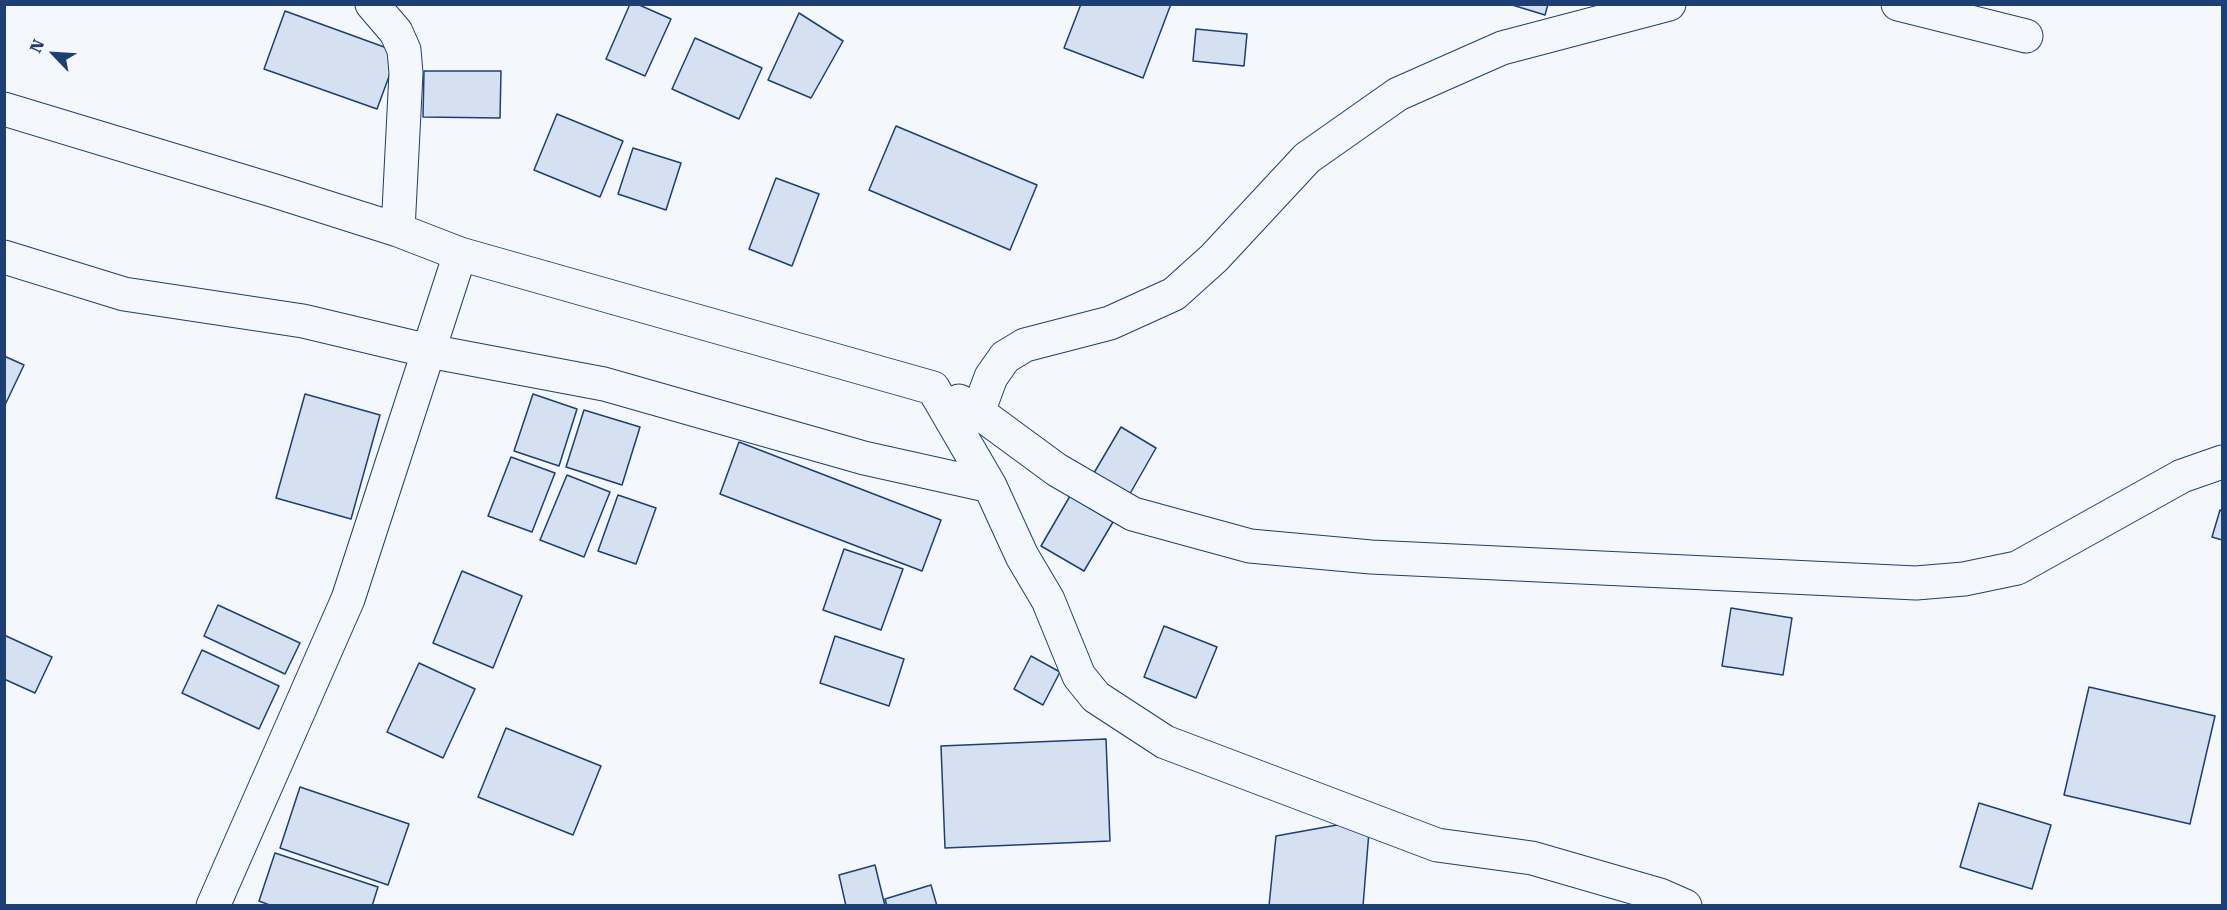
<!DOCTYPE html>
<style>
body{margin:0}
#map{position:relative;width:2227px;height:910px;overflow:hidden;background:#f4f7fb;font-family:"Roboto Serif",serif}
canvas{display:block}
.frame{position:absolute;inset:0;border:6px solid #1d3f73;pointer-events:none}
.north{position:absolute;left:24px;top:24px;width:60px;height:60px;-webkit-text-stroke:4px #f4f7fb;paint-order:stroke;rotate:295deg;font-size:16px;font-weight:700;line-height:24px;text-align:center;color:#1d3f73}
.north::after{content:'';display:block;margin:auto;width:21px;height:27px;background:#1d3f73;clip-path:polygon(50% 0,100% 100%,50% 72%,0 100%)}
</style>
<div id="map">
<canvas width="2227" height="910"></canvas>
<div class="frame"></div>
<div class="north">N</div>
</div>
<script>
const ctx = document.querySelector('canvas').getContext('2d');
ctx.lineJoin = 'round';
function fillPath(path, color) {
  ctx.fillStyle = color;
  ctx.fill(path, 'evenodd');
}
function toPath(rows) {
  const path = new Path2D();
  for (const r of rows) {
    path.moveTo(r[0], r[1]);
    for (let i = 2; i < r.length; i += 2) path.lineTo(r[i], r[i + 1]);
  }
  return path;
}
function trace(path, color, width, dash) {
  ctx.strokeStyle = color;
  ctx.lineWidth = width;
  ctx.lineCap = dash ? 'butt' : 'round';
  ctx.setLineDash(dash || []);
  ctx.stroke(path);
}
const building = toPath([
 [630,4,637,4,671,19,645,76,606,59,630,4],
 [1081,4,1171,4,1143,78,1064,48,1081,4],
 [1509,4,1548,4,1545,15,1509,4],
 [285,11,398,52,377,109,264,69,285,11],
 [799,13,843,41,811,98,768,80,799,13],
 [1196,29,1247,34,1244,66,1193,61,1196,29],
 [695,38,762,68,739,119,672,89,695,38],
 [424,71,501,71,500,118,423,117,424,71],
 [557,114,623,141,600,197,534,170,557,114],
 [896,126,1037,185,1010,250,869,190,896,126],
 [633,148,681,163,666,210,618,194,633,148],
 [776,178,819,194,792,266,749,249,776,178],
 [4,356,24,365,4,407,4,356],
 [305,394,380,415,351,519,276,498,305,394],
 [533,394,577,409,559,466,514,451,533,394],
 [584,410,640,427,622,485,566,467,584,410],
 [1121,427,1156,448,1127,499,1091,478,1121,427],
 [739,442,941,520,922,571,720,494,739,442],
 [511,457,555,473,532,532,488,516,511,457],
 [567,475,610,492,584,557,540,540,567,475],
 [618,495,656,508,636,564,598,551,618,495],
 [1070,496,1113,522,1084,571,1041,546,1070,496],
 [2220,510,2222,511,2222,540,2212,537,2220,510],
 [844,549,903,569,881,630,823,610,844,549],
 [462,571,522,596,493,668,433,643,462,571],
 [218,605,300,643,285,674,204,636,218,605],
 [1731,608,1792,618,1783,675,1722,666,1731,608],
 [1164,626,1217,647,1196,698,1144,677,1164,626],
 [4,635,52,657,35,693,4,679,4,635],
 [835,636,904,659,889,706,820,683,835,636],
 [202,650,279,686,259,729,182,693,202,650],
 [1031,656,1060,672,1043,705,1014,689,1031,656],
 [419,663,475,689,443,758,387,732,419,663],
 [2089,687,2215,716,2190,824,2064,795,2089,687],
 [506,728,601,766,573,835,478,797,506,728],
 [1106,739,1110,841,945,848,941,746,1106,739],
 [300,787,409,824,388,885,280,848,300,787],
 [1979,803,2051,825,2032,889,1960,867,1979,803],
 [1370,819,1363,906,1269,906,1276,836,1370,819],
 [275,853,378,887,372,906,272,906,259,901,275,853],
 [875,865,885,906,846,906,839,875,875,865],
 [931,885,937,906,887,906,885,899,931,885]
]);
const minor = toPath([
 [372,4,396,32,404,50,406,73,398,230],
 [1898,4,2026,36],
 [4,109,275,191,398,230,460,254,933,388,990,486,1022,556,1048,600,1079,676,1096,697,1165,742,1437,845,1532,858,1660,895,1685,906],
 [4,257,124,294,303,321,429,351,604,384,864,458,990,486],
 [959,401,978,412,991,377,1005,357,1025,345,1110,323,1174,294,1214,258,1307,158,1398,94,1502,48,1669,4],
 [978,412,1057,470,1133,514,1250,546,1371,557,1916,583,1964,579,2017,568,2182,476,2222,462],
 [213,906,348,599,460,254]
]);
fillPath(building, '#d5e0f0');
trace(building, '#1d3f73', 1.5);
trace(minor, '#1d3f73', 35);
trace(minor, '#f4f7fb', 33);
</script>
